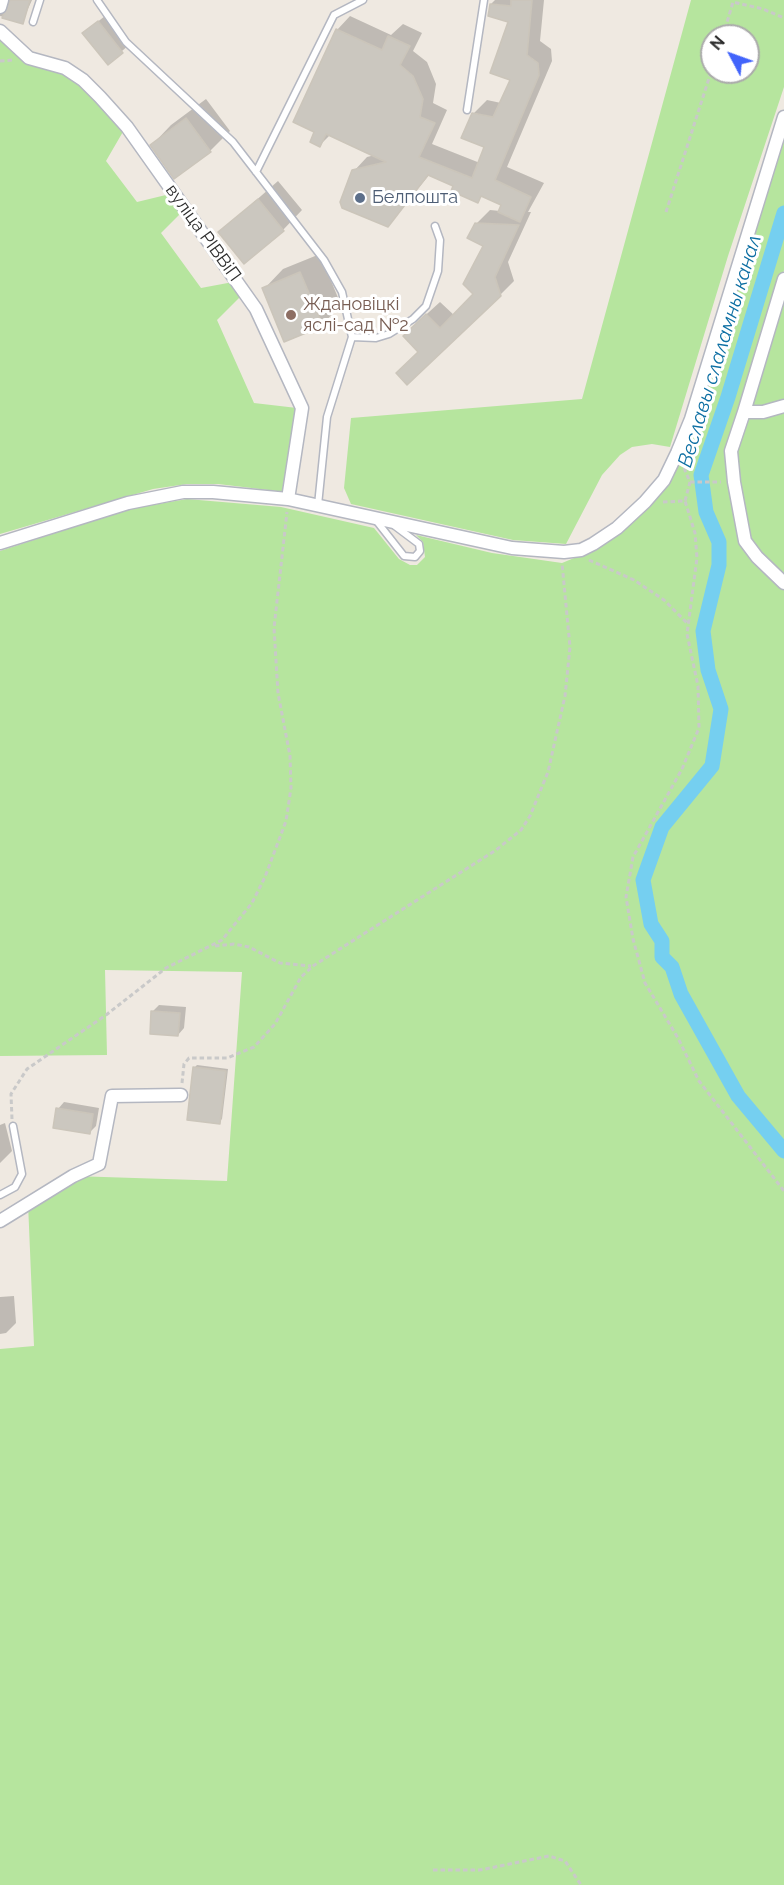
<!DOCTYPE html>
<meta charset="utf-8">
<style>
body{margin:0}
#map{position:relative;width:784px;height:1885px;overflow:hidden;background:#efe9e1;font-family:Raleway,sans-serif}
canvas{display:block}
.north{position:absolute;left:700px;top:24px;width:60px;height:60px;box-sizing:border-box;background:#fff;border:2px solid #ababab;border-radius:50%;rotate:311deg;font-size:16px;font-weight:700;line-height:24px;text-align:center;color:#2e2e2e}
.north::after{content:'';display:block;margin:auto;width:21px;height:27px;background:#4264fb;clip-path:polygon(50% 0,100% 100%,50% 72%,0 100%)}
</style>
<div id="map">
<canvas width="784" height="1885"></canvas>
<div class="north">N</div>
</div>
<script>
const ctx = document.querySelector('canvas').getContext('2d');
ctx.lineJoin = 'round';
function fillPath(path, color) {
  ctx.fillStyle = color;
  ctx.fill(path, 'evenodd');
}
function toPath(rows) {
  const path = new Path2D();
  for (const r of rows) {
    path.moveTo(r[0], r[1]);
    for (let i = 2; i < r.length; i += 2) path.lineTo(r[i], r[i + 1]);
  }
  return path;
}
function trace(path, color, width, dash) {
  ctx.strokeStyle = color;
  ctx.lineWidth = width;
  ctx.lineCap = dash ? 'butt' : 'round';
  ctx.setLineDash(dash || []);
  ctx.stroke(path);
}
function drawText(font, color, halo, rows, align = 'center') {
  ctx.font = font + ' Raleway,sans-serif';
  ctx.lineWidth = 6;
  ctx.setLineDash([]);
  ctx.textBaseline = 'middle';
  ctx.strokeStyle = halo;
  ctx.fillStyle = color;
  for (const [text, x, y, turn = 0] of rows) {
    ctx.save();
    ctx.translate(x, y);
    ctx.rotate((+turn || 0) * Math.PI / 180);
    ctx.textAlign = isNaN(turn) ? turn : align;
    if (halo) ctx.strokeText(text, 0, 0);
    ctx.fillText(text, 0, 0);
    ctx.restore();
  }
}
const green = toPath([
 [691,0,784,0,784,87,728,256,670,447,652,444,632,447,620,455,602,475,566,544,513,540,351,504,344,488,351,418,582,399],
 [712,36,748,36,748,72,712,72],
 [0,35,9,45,66,71,124,130,106,161,137,202,170,194,182,212,161,233,201,288,233,282,242,295,217,320,254,403,297,408,285,492,218,484,187,484,153,489,0,534],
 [784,139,784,270,731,451,746,414,784,408,784,1885,0,1885,0,1349,34,1346,28,1203,73,1176,227,1181,242,972,105,970,107,1055,0,1056,0,551,129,509,187,499,281,507,374,528,399,559,410,565,417,565,425,557,423,542,416,535,492,553,562,563,596,549,620,532,649,506,668,484,682,456,708,385],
 [784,285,784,404,746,411]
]);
const shadow = toPath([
 [11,0,32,0,22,22,0,16,0,10,8,11],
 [495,0,544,0,540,41,551,49,552,61,507,167,544,183,528,212,531,212,508,262,514,281,500,295,420,351,418,322,440,302,455,316,475,294,485,246,476,224,490,210,500,211,503,204,483,195,477,201,455,186,430,174,388,225,354,171,367,157,375,155,330,135,320,145,316,131,337,30,350,16,391,35,403,24,422,33,413,51,427,62,436,84,433,103,447,110,432,144,480,163,486,146,473,114,487,100,501,103,512,80,510,22,491,4],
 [105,16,129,45,108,63,91,27],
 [206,99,230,131,210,151,174,177,152,145,171,125],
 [278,181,302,210,283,230,220,232],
 [320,254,341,305,322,325,264,289,283,269],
 [159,1005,186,1007,184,1028,178,1035,153,1011],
 [197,1065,228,1069,222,1119,219,1122,194,1068],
 [64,1102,99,1108,96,1126,89,1133,58,1109],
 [5,1123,12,1151,0,1163,0,1125],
 [14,1296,16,1323,6,1333,0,1334,0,1297]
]);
const canal = toPath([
 [784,213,728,397,701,475,706,512,719,542,719,565,703,631,708,670,721,709,712,766,662,827,643,880,651,924,662,941,662,957,672,967,681,994,738,1096,784,1151]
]);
const building = toPath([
 [10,0,30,0,23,24,2,18,10,0],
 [511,0,532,0,527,55,538,63,539,75,495,180,531,197,520,222,498,212,501,205,481,196,478,203,451,191,453,186,428,175,388,227,342,208,340,202,352,170,386,162,326,134,320,147,310,142,314,132,293,122,336,29,382,50,388,36,410,46,400,65,413,76,423,99,420,117,435,123,419,157,472,178,484,147,461,138,472,113,493,117,510,80,490,73,508,22,488,16,490,4,511,6,511,0],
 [98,21,123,53,108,65,82,33,98,21],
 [186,118,211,152,174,179,150,145,186,118],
 [258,199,284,231,244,264,218,232,258,199],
 [475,223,519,225,495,277,501,296,407,385,396,373,418,352,403,336,426,314,440,328,473,294,463,284,483,246,467,238,475,223],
 [300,272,323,326,284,342,262,288,300,272],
 [151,1011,180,1013,178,1036,150,1034,151,1011],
 [193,1067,226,1071,220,1124,187,1120,193,1067],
 [56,1108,93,1114,90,1134,53,1128,56,1108]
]);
const path = toPath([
 [723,36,733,2,763,9,784,18],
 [0,61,13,60],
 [666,212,712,69],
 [684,468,690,482,685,501],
 [690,482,721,482],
 [663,502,685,501,695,533,697,558,687,634,698,686,699,728,682,769,633,857,626,897,633,939,645,983,678,1038,699,1081,784,1191],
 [589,560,634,580,664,600,687,623],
 [215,946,234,944,249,947,280,963,311,966],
 [182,1083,184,1064,189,1058,227,1058,254,1047,275,1024,301,977,313,966,496,850,521,830,530,816,548,772,565,696,570,647,562,563],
 [12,1119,11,1094,27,1069,106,1015,166,968,222,940,252,903,265,877,286,821,291,788,290,756,278,693,274,628,287,512],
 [433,1870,480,1870,549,1856,565,1861,581,1885]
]);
const service = toPath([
 [97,0,126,42,233,142,324,260,342,292,352,337],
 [33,22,40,0],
 [467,110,484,0],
 [256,172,334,15,363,0],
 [318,505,327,417,352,337,376,338,389,334,413,319,426,306,438,271,440,240,435,226],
 [375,519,404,556,415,557,420,551,419,544,395,526],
 [0,1195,15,1187,22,1174,13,1126]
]);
const minor = toPath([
 [0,7,2,0],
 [0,31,29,58,65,68,83,80,100,97,127,127,256,309,302,408,288,499],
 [784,279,744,412,763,412,784,406],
 [744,412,731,451,734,482,745,541,757,557,784,583],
 [0,543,128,503,183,492,213,492,288,499,512,548,564,552,581,550,593,544,617,528,645,502,664,480,677,453,691,419,784,117],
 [0,1221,73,1176,99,1164,112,1096,181,1095]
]);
const markers = [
 [360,198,6,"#5c6f8a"],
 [291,315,6,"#8d6e63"]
];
const serviceNames = [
 ["Белпошта",372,198]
];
const streetNames = [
 ["вуліца РІВВіП",203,233,54]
];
const educationNames = [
 ["Ждановіцкі",303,305],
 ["яслі-сад №2",303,326]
];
const waterNames = [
 ["Веславы слаламны канал",720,351,-73]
];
fillPath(green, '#b6e59e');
fillPath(shadow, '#0003');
trace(canal, '#75cff0', 15);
fillPath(building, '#cbc7bf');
trace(building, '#cbc5ba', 1.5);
trace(service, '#b4b7c1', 9);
trace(minor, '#b4b7c1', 15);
trace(path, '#c9c9c9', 3, [4.5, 3]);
trace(service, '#fff', 6);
trace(minor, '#fff', 12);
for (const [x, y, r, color] of markers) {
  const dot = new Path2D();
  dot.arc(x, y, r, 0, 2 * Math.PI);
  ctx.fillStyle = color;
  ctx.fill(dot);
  trace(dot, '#fff', 2);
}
drawText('18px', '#4e5e75', '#fff', serviceNames, 'left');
drawText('18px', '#2e2e2e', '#fff', streetNames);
drawText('18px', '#785e54', '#fff', educationNames, 'left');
drawText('italic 20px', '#0d6fa3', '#fff', waterNames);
</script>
